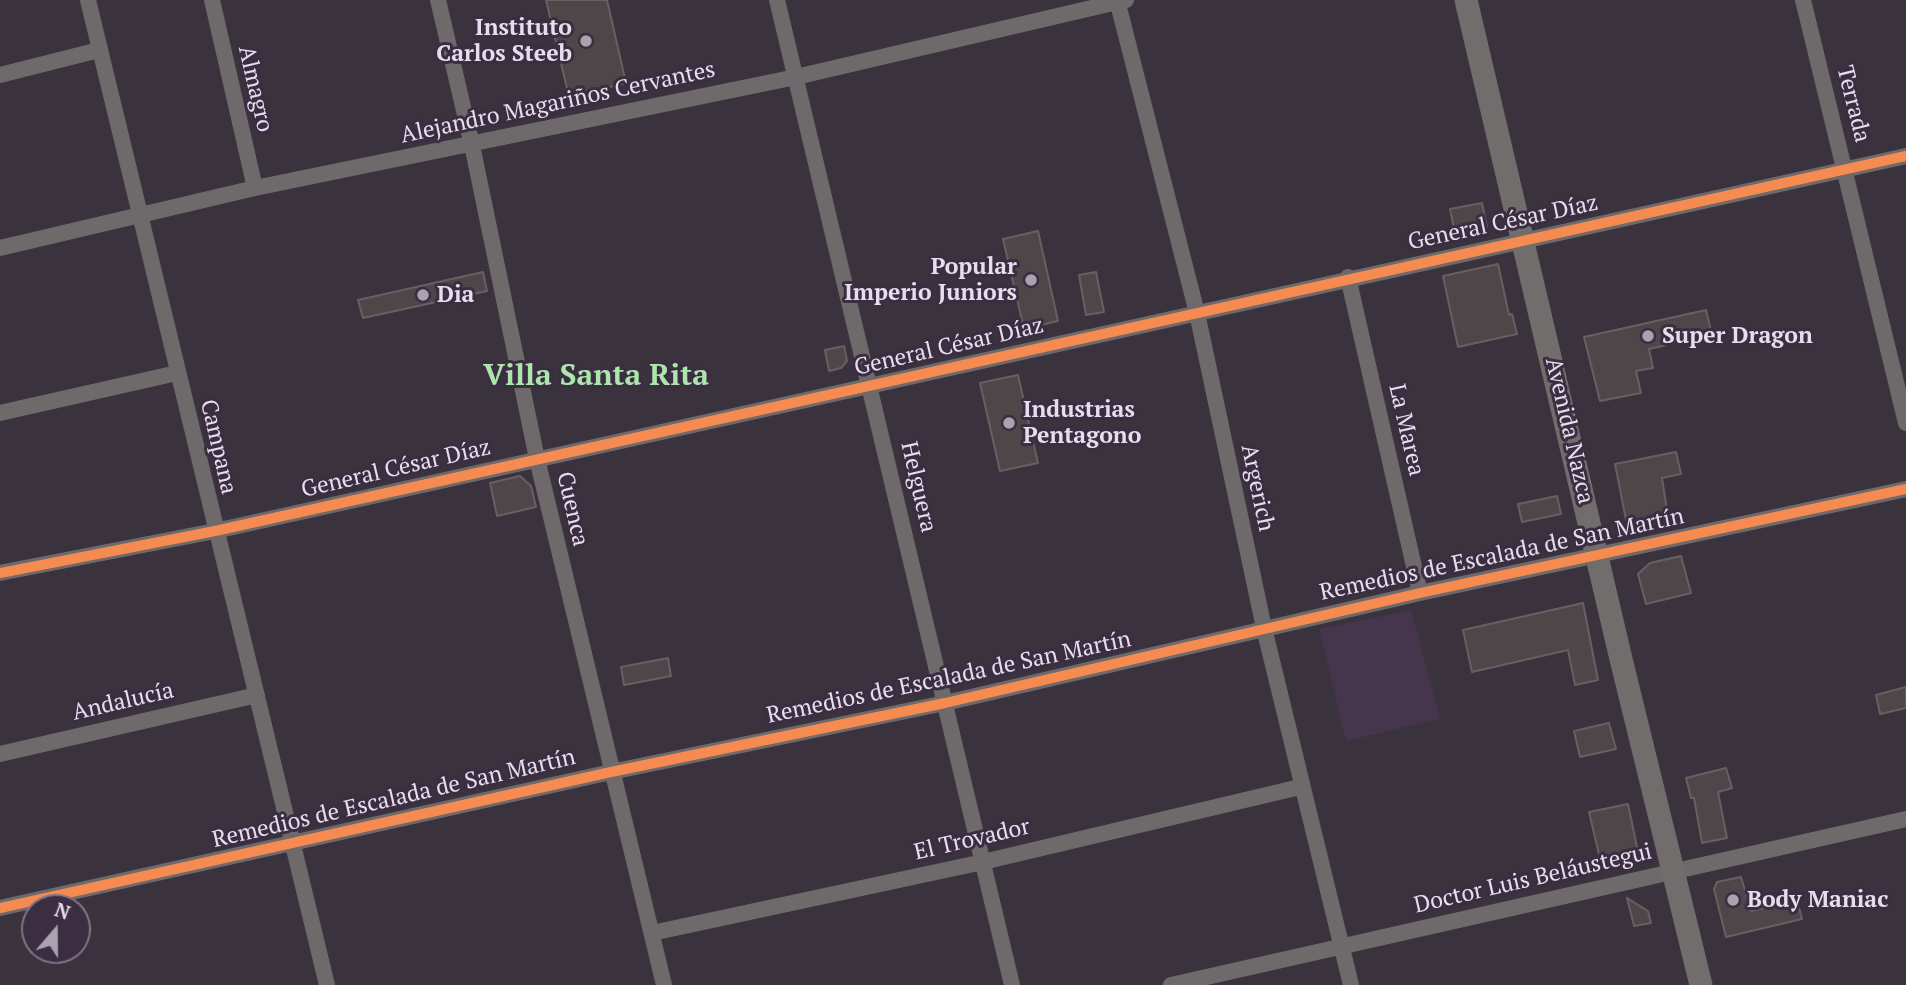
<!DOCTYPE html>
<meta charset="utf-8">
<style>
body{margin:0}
#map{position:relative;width:1906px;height:985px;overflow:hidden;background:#3a323d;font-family:"PT Serif",serif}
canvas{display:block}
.north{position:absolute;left:21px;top:894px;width:70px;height:70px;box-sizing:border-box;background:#3b2d42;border:2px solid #807486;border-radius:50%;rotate:20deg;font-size:19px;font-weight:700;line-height:28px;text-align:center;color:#e7deeb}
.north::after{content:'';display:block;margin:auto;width:24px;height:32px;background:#aaa2ae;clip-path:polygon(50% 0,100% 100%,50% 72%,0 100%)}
</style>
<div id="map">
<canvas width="1906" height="985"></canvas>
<div class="north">N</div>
</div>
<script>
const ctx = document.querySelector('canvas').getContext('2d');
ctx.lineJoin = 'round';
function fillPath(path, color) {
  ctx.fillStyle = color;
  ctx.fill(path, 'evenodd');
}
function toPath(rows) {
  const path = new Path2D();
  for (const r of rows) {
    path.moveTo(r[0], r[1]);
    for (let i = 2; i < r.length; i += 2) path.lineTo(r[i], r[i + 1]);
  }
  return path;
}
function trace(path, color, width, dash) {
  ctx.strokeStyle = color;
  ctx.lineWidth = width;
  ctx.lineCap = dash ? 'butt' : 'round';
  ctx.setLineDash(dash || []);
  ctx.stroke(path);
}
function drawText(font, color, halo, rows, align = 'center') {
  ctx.font = font + ' "PT Serif",serif';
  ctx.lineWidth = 6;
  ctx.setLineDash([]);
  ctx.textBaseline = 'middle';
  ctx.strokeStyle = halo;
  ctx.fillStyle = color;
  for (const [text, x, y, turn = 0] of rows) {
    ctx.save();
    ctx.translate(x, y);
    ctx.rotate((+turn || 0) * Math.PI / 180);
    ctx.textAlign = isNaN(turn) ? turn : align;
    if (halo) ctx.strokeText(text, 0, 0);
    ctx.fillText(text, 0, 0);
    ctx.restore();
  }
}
const built = toPath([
 [1411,610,1440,719,1346,741,1319,629]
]);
const building = toPath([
 [546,0,607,0,626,83,569,97,546,0],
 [1482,203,1487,227,1455,234,1450,209,1482,203],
 [1038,231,1058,321,1024,329,1003,239,1038,231],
 [1498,264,1509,315,1512,314,1517,334,1458,347,1443,276,1498,264],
 [483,272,487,291,363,318,358,300,483,272],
 [1096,272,1104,312,1086,315,1079,275,1096,272],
 [1706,310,1712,335,1649,349,1653,368,1636,371,1641,393,1600,401,1584,337,1706,310],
 [844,346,847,361,841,368,829,371,825,350,844,346],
 [1018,375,1038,463,1000,471,980,383,1018,375],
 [1676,452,1681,474,1662,478,1668,517,1634,522,1626,520,1615,464,1676,452],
 [520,476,531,486,536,507,497,516,490,483,520,476],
 [1557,496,1561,514,1522,522,1518,504,1557,496],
 [1681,556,1691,593,1646,604,1638,574,1650,563,1681,556],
 [1583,603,1598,680,1575,685,1568,650,1472,672,1463,630,1583,603],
 [668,658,671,676,624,685,621,667,668,658],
 [1906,687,1906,708,1880,714,1876,695,1906,687],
 [1609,723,1616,749,1580,757,1574,731,1609,723],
 [1726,768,1732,788,1718,792,1727,838,1702,843,1694,798,1691,798,1686,778,1726,768],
 [1628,804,1637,847,1635,856,1601,863,1589,812,1628,804],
 [1741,877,1751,911,1797,900,1802,919,1726,937,1714,889,1717,882,1741,877],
 [1627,898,1648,911,1651,923,1634,926,1627,898]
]);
const street = toPath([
 [88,0,327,985],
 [212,0,255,188],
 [438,0,472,145,537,459,664,985],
 [777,0,1012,985],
 [1117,0,1197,313,1264,628,1351,985],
 [1803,0,1906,423],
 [0,75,99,50],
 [0,248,255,188,796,77,1126,0],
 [1348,277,1420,593],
 [0,413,177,373],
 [0,573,215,531,1906,156],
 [0,754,257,695],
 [0,908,611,772,945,703,1420,593,1906,489],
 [652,933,983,862,1300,787],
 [1171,985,1906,819]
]);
const secondary = toPath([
 [1466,0,1621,659,1701,985]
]);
const cycleway = toPath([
 [0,573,215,531,1906,156],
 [0,908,611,772,945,703,1420,593,1906,489]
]);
const markers = [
 [586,41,7,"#aaa2ae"],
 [1031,280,7,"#aaa2ae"],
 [423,295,7,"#aaa2ae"],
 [1648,336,7,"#aaa2ae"],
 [1009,423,7,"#aaa2ae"],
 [1733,900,7,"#aaa2ae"]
];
const poiNames = [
 ["Instituto",572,28,"right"],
 ["Carlos Steeb",572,54,"right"],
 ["Popular",1017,267,"right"],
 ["Imperio Juniors",1017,293,"right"],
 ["Dia",437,295],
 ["Super Dragon",1662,336],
 ["Industrias",1023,410],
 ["Pentagono",1023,436],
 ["Body Maniac",1747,900]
];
const streetNames = [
 ["Almagro",255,89,77],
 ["Alejandro Magariños Cervantes",558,103,-12],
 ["Terrada",1853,104,76],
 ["General César Díaz",1503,223,-12],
 ["General César Díaz",949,347,-13],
 ["La Marea",1406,430,77],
 ["Avenida Nazca",1569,431,77],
 ["Campana",218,447,77],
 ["General César Díaz",396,469,-13],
 ["Helguera",918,487,77],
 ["Argerich",1257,488,78],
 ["Cuenca",572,509,77],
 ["Remedios de Escalada de San Martín",1502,555,-12],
 ["Remedios de Escalada de San Martín",949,678,-12],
 ["Andalucía",123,702,-13],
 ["Remedios de Escalada de San Martín",394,799,-13],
 ["El Trovador",972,840,-13],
 ["Doctor Luis Beláustegui",1533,879,-13]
];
const districtNames = [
 ["Villa Santa Rita",596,376]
];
fillPath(built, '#45354d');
fillPath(building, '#4f464a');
trace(building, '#695f63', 2);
trace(street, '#6e6a6b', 16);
trace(secondary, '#716d6d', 23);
trace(cycleway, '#f68b52', 10);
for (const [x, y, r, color] of markers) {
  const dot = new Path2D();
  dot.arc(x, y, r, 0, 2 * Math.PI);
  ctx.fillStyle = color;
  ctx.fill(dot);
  trace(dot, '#3b2d42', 2.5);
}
drawText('bold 23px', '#e7deeb', '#3b2d42', poiNames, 'left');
drawText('23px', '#e7deeb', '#3b2d42', streetNames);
drawText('bold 30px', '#ace6ab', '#3b2d42', districtNames);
</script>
